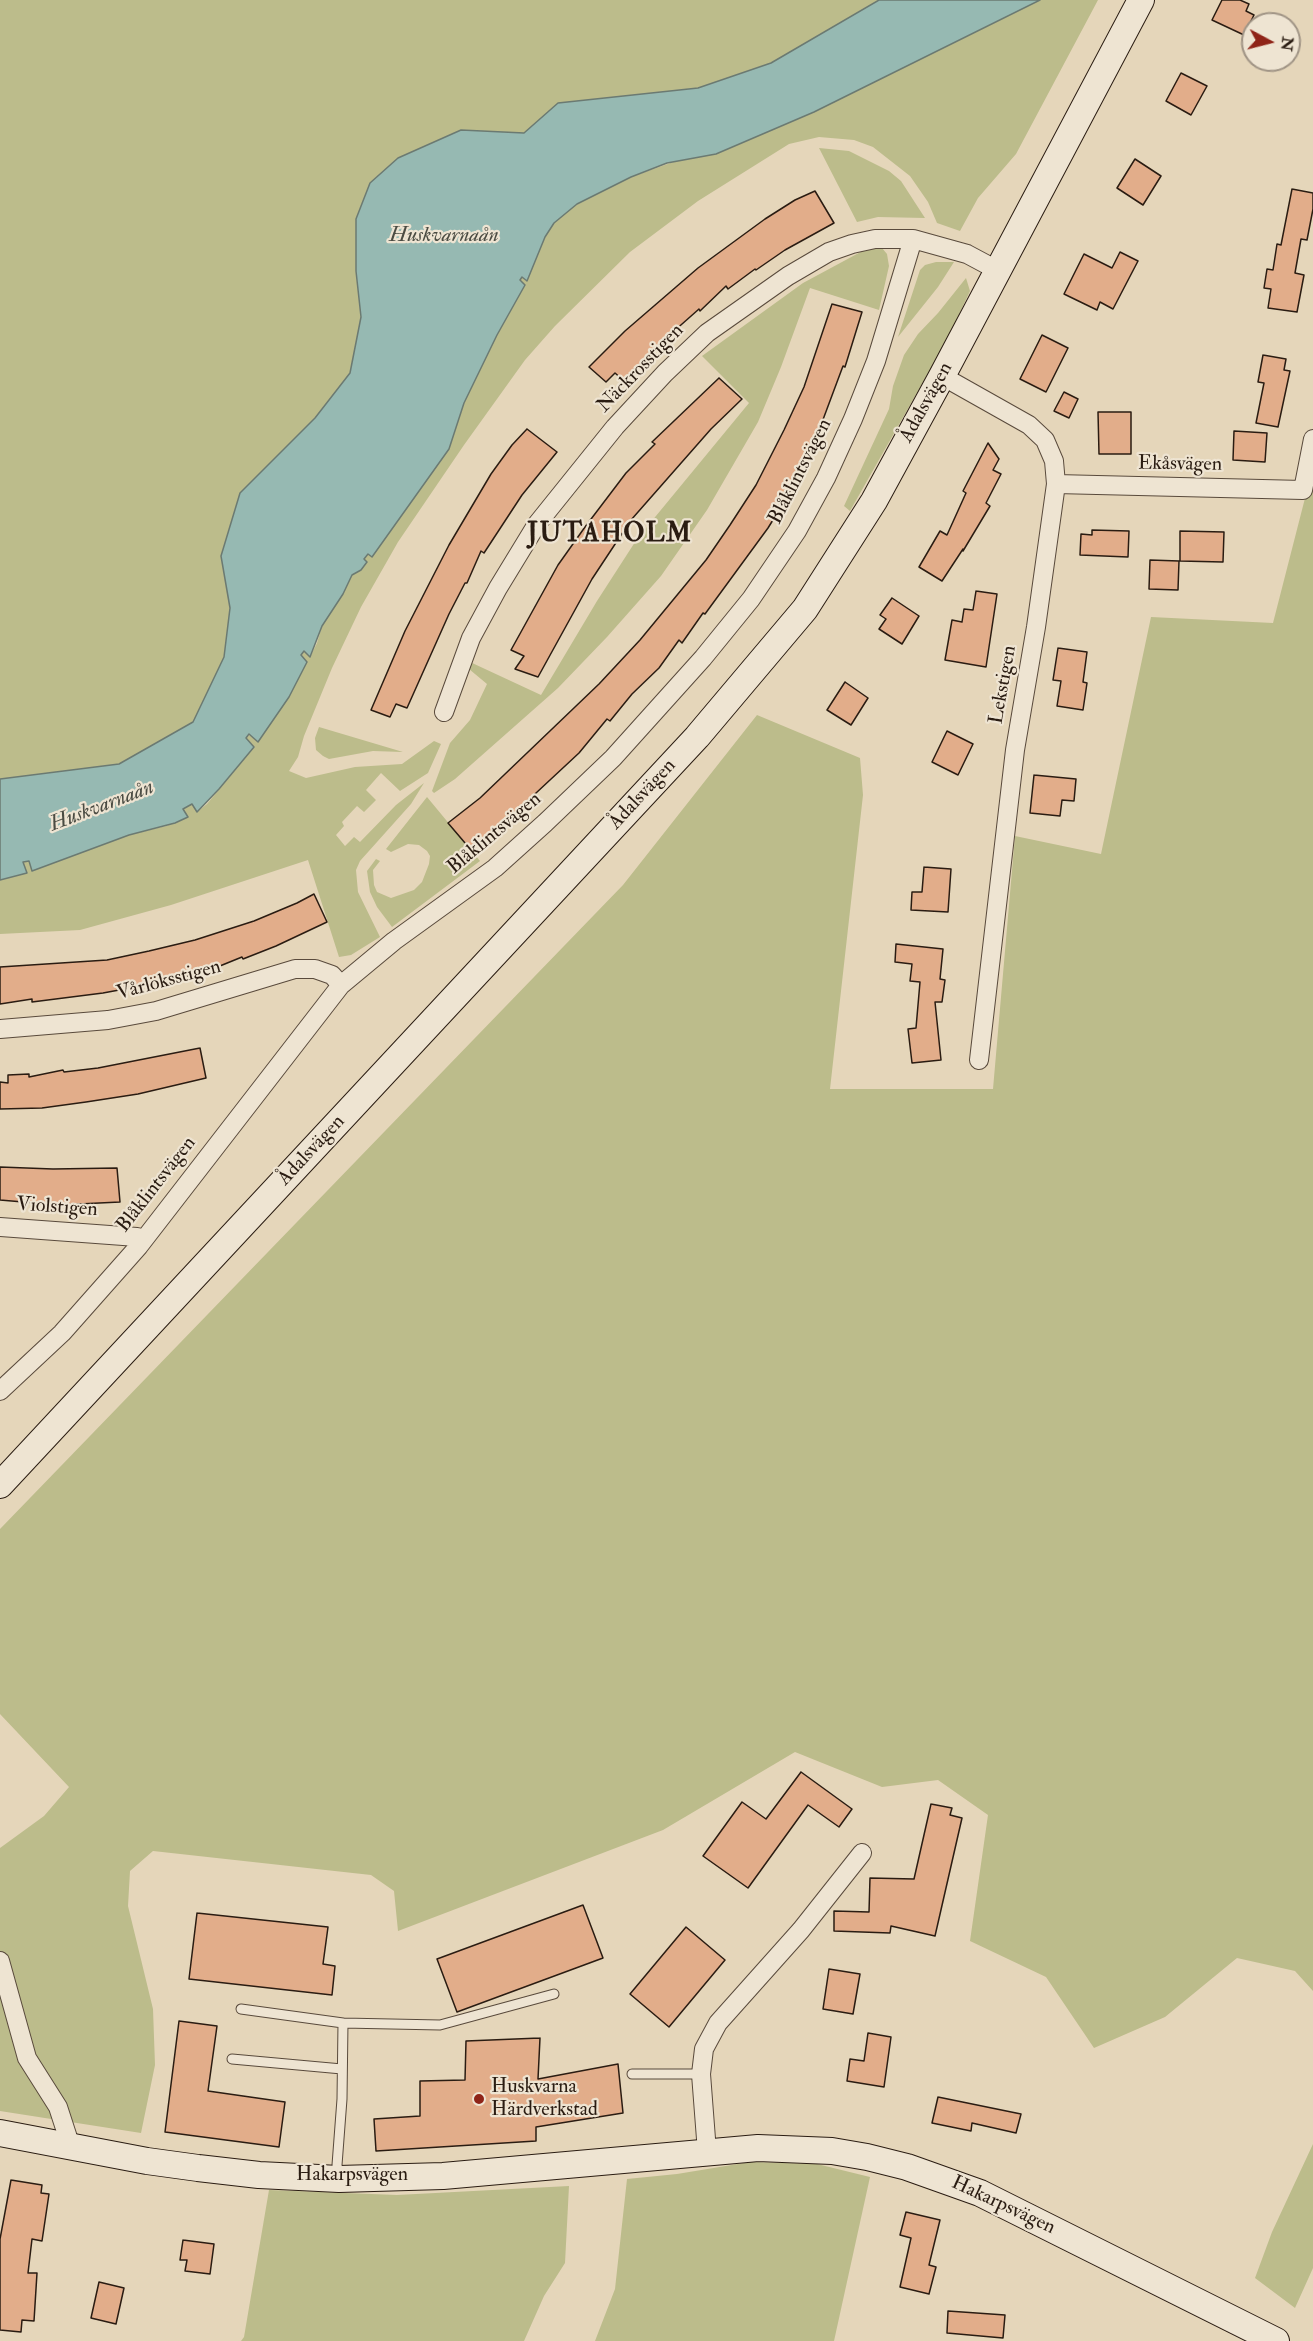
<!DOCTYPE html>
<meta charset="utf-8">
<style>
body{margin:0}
#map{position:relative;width:1313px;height:2341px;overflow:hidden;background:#e5d6ba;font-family:"IM FELL Double Pica",serif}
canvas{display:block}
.north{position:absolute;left:1241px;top:12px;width:60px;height:60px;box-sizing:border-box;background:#eee4d2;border:2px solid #a09485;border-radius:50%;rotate:97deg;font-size:16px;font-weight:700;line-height:24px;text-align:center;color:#2a1c12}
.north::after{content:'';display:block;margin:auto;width:21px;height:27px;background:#8f2418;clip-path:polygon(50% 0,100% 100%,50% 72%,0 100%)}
</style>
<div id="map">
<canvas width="1313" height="2341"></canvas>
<div class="north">N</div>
</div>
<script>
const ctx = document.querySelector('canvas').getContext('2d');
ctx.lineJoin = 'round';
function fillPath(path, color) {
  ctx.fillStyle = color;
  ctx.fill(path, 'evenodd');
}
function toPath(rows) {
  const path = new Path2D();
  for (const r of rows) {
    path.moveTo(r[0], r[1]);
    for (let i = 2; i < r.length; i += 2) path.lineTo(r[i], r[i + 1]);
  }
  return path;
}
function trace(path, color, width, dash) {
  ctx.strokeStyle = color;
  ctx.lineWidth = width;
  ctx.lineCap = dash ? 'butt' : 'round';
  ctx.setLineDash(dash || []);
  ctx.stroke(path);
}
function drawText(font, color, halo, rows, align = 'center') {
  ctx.font = font + ' "IM FELL Double Pica",serif';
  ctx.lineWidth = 4.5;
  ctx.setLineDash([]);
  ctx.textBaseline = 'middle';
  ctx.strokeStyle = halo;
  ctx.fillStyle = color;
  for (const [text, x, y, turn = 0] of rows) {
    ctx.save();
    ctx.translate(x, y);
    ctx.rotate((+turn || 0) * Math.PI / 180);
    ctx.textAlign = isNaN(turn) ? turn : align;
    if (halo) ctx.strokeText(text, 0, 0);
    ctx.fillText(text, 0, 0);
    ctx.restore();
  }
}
const green = toPath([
 [0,0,879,0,771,63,698,88,559,103,524,133,461,130,356,271,361,317,350,373,315,418,221,556,230,608,224,657,193,722,119,764,0,779],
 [1040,0,1098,0,1016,154,978,198,960,231,937,223,928,202,910,176,873,147,854,140,819,137,789,144,698,201,630,252,555,326,525,360,464,445,398,542,361,607,332,668,304,736,298,757,289,771,306,778,355,767,402,764,434,741,441,744,428,773,400,791,381,773,366,790,376,800,364,812,357,806,342,822,344,826,336,835,345,846,354,837,360,842,396,805,424,783,411,804,360,861,356,870,358,892,380,937,351,955,339,957,308,860,171,905,80,930,0,934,0,880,26,873,23,862,29,861,32,871,129,835,166,826,188,817,183,809,192,804,197,812,207,804,254,747,246,738,278,713,289,697,307,662,301,655,304,650,310,657,317,643,322,626,343,594,352,575,361,570,367,563,364,559,369,553,372,556,449,449,464,403,497,335,525,285,519,280,522,277,526,281,545,237,554,223,577,204,631,177,814,112],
 [819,148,849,151,889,171,901,181,925,218,878,217,857,222],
 [868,248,882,248,887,254,889,266,879,310,810,288,781,367,758,422,707,510,661,576,607,637,558,688,455,779,434,793,432,791,450,743,470,720,487,684,469,669,470,662,541,695,597,601,637,539,749,403,702,356,803,283],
 [936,262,954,262,938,287,898,337,920,270,925,265],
 [966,278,970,291,948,338,850,511,844,506,889,409,893,386,904,355,918,334,938,313],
 [1313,467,1313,1991,1295,1971,1237,1958,1165,2017,1094,2048,1046,1977,970,1941,988,1815,938,1780,882,1787,795,1752,663,1830,398,1931,394,1891,371,1875,153,1851,130,1871,128,1906,153,2009,155,2065,141,2133,0,2111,0,1848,44,1816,69,1787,0,1714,0,1529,623,885,757,715,860,758,863,795,830,1089,993,1089,1015,836,1101,854,1151,617,1273,623],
 [319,727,403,752,373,751,329,759,323,756,316,750,315,738],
 [427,797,480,861,392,927,377,907,370,892,367,871,376,859,380,861,373,870,374,885,377,892,391,898,414,890,422,882,429,864,430,856,427,851,419,845,408,844,391,852,386,849],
 [1313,2144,1313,2268,1295,2308,1255,2278,1272,2232],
 [750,2162,817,2164,870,2177,834,2341,595,2341,615,2289,627,2179,677,2174],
 [569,2186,565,2263,544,2296,524,2341,241,2341,244,2337,269,2190,397,2195]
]);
const water = toPath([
 [879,0,1040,0,814,112,716,154,667,163,631,177,577,204,554,223,545,237,527,281,522,277,520,280,525,285,497,335,464,403,449,449,372,557,368,554,364,559,367,562,361,570,352,575,343,594,322,626,310,657,304,651,301,655,307,662,289,697,258,742,249,734,246,738,254,747,219,789,197,812,192,804,183,809,188,817,175,823,129,835,32,871,29,861,23,862,27,873,0,880,0,779,119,764,193,722,224,657,230,608,221,556,240,493,315,418,350,373,361,317,356,271,356,219,370,183,398,158,461,130,524,133,558,103,698,88,771,63,879,0]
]);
const building = toPath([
 [1222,0,1240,0,1249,4,1246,11,1254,15,1244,35,1212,20,1222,0],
 [1181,73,1207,86,1191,115,1166,101,1181,73],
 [1135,159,1161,176,1143,205,1117,188,1135,159],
 [1292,189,1313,193,1313,209,1307,240,1301,239,1295,273,1304,275,1297,312,1268,308,1271,289,1264,288,1267,269,1273,270,1277,244,1281,245,1292,189],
 [815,191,834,223,785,250,756,270,755,269,728,289,726,286,700,311,699,309,673,332,623,380,615,373,606,382,589,367,625,331,698,268,765,219,795,200,815,191],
 [1120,252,1138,261,1113,309,1100,302,1097,310,1064,294,1084,254,1112,268,1120,252],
 [832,304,862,312,845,367,843,366,818,433,803,465,801,464,789,494,768,528,705,614,703,613,682,643,679,640,659,668,632,694,610,721,607,719,579,753,507,820,505,819,471,850,448,823,480,798,599,684,640,640,706,560,730,525,756,485,784,430,804,387,832,304],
 [1042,335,1068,348,1046,392,1020,379,1042,335],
 [1263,355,1286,359,1284,370,1290,371,1278,427,1256,423,1264,383,1258,382,1263,355],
 [719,378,742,399,711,429,631,520,592,579,538,677,515,669,524,656,511,650,558,565,585,527,626,473,655,444,652,442,719,378],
 [1064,392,1078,399,1069,418,1054,411,1064,392],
 [1098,412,1131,412,1131,454,1099,454,1098,412],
 [527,429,557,452,522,495,484,553,481,551,467,583,465,583,449,614,407,708,396,704,390,717,371,710,405,631,449,545,491,474,512,445,527,429],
 [1234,431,1267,433,1265,462,1233,460,1234,431],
 [988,443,999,459,993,470,1001,474,986,503,990,506,963,551,963,549,942,581,919,567,940,531,947,535,966,493,963,491,988,443],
 [1092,530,1129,531,1128,557,1080,555,1081,534,1092,535,1092,530],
 [1180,531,1224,532,1223,562,1180,561,1180,531],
 [1150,560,1179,561,1178,590,1149,589,1150,560],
 [976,591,997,594,986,667,945,660,952,620,962,622,964,609,973,610,976,591],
 [892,598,919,616,902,644,879,629,886,619,880,615,892,598],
 [1058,648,1087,652,1083,682,1087,683,1083,710,1057,706,1061,681,1053,680,1058,648],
 [845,682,868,698,851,725,827,710,845,682],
 [947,731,973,744,958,775,932,762,947,731],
 [1034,775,1076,779,1074,801,1062,800,1060,816,1030,813,1034,775],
 [924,867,951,869,948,912,911,910,912,892,922,892,924,867],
 [314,894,327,922,276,946,243,959,242,957,210,970,173,980,103,993,32,1002,32,999,0,1004,0,967,107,960,149,951,195,940,254,921,297,903,314,894],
 [896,944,943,949,940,979,945,980,942,1002,935,1002,941,1060,912,1063,908,1029,916,1028,920,982,910,981,912,964,895,962,896,944],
 [200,1048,206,1078,138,1094,86,1102,42,1108,0,1109,0,1082,8,1083,8,1075,29,1074,29,1077,63,1070,64,1072,98,1068,200,1048],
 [0,1167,53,1169,117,1168,120,1202,58,1205,0,1200,0,1167],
 [801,1772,852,1809,839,1827,808,1805,748,1888,703,1856,742,1802,766,1819,801,1772],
 [931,1804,952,1808,950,1815,962,1818,935,1936,891,1926,890,1933,834,1931,834,1911,869,1912,870,1878,914,1879,931,1804],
 [583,1905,603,1958,457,2012,437,1959,583,1905],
 [197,1913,328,1927,323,1964,335,1966,332,1995,189,1979,197,1913],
 [686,1927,725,1960,669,2027,630,1994,686,1927],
 [829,1969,860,1974,853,2014,823,2009,829,1969],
 [179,2021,217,2026,208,2091,285,2102,279,2147,165,2132,179,2021],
 [868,2033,891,2037,884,2087,847,2081,850,2059,864,2061,868,2033],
 [540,2038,538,2079,618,2064,623,2113,536,2127,536,2141,376,2151,374,2119,420,2116,420,2081,465,2080,466,2041,540,2038],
 [938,2097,1021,2114,1016,2133,972,2123,971,2131,932,2123,938,2097],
 [11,2180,42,2185,41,2193,49,2194,42,2241,32,2239,28,2273,37,2273,34,2321,22,2320,21,2332,0,2330,0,2239,11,2180],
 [906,2212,940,2220,929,2265,936,2267,929,2294,900,2287,911,2238,900,2235,906,2212],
 [183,2240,214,2244,210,2274,185,2271,187,2260,180,2260,183,2240],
 [99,2282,124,2288,116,2324,91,2318,99,2282],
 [948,2311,1005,2315,1003,2338,947,2333,948,2311]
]);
const lane = toPath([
 [241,2009,343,2023,342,2099,337,2165,339,2176],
 [343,2023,440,2025,554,1994],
 [232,2059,342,2069],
 [632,2074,701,2074]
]);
const street = toPath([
 [942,376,1029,425,1045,440,1054,461,1056,484,1036,627,1015,750,979,1060],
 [1056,484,1303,490,1313,439],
 [444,712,471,638,498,588,537,524,615,427,665,373,707,333,788,276,829,252,852,244,875,239,913,239,967,254,997,270],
 [0,1029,108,1020,156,1011,295,969,315,969,332,975,341,985],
 [0,1227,137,1237,139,1246],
 [0,1391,62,1333,139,1246,341,985,394,941,495,868,545,823,613,758,703,658,751,599,797,531,826,478,853,419,876,361,913,239],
 [0,1961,27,2058,58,2107,71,2147],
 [707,2152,701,2074,704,2049,718,2023,801,1930,862,1853]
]);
const secondary = toPath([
 [0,1485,697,737,805,609,874,501,942,376,1141,0],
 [0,2133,147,2161,198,2168,259,2175,339,2179,443,2176,758,2148,832,2151,867,2157,907,2167,980,2193,1276,2341]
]);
const markers = [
 [479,2099,6,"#8f2418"]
];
const streetNames = [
 ["Näckrosstigen",641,369,-46],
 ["Ådalsvägen",927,403,-61],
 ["Ekåsvägen",1180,465,1],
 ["Blåklintsvägen",801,472,-63],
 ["Lekstigen",1004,685,-80],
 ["Ådalsvägen",643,795,-47],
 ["Blåklintsvägen",495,834,-40],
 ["Vårlöksstigen",169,981,-15],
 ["Ådalsvägen",312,1151,-47],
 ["Blåklintsvägen",157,1185,-52],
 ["Violstigen",57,1208,4],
 ["Hakarpsvägen",352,2176],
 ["Hakarpsvägen",1003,2206,25]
];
const poiNames = [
 ["Huskvarna",491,2088],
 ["Härdverkstad",491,2111]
];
const waterNames = [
 ["Huskvarnaån",444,236],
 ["Huskvarnaån",102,807,-21]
];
const districtNames = [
 ["JUTAHOLM",610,535]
];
fillPath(green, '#bcbc8b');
fillPath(water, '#96b9b2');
trace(water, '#6b7a72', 1.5);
fillPath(building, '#e2ad8a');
trace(building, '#2a1c12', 1.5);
trace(lane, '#594a3c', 11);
trace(street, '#594a3c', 20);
trace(secondary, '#2a1c12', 28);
trace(lane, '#eee4d2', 9);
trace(street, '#eee4d2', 18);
trace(secondary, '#eee4d2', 26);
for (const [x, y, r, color] of markers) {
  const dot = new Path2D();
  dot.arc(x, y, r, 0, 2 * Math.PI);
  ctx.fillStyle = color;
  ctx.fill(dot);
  trace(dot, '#eee4d2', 2);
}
drawText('20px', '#2a1c12', '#eee4d2', streetNames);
drawText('20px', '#2a1c12', '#eee4d2', poiNames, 'left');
drawText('italic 21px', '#4a4b42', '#eee4d2', waterNames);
ctx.letterSpacing = '1.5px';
drawText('bold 26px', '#2a1c12', '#eee4d2', districtNames);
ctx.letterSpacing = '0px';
</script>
